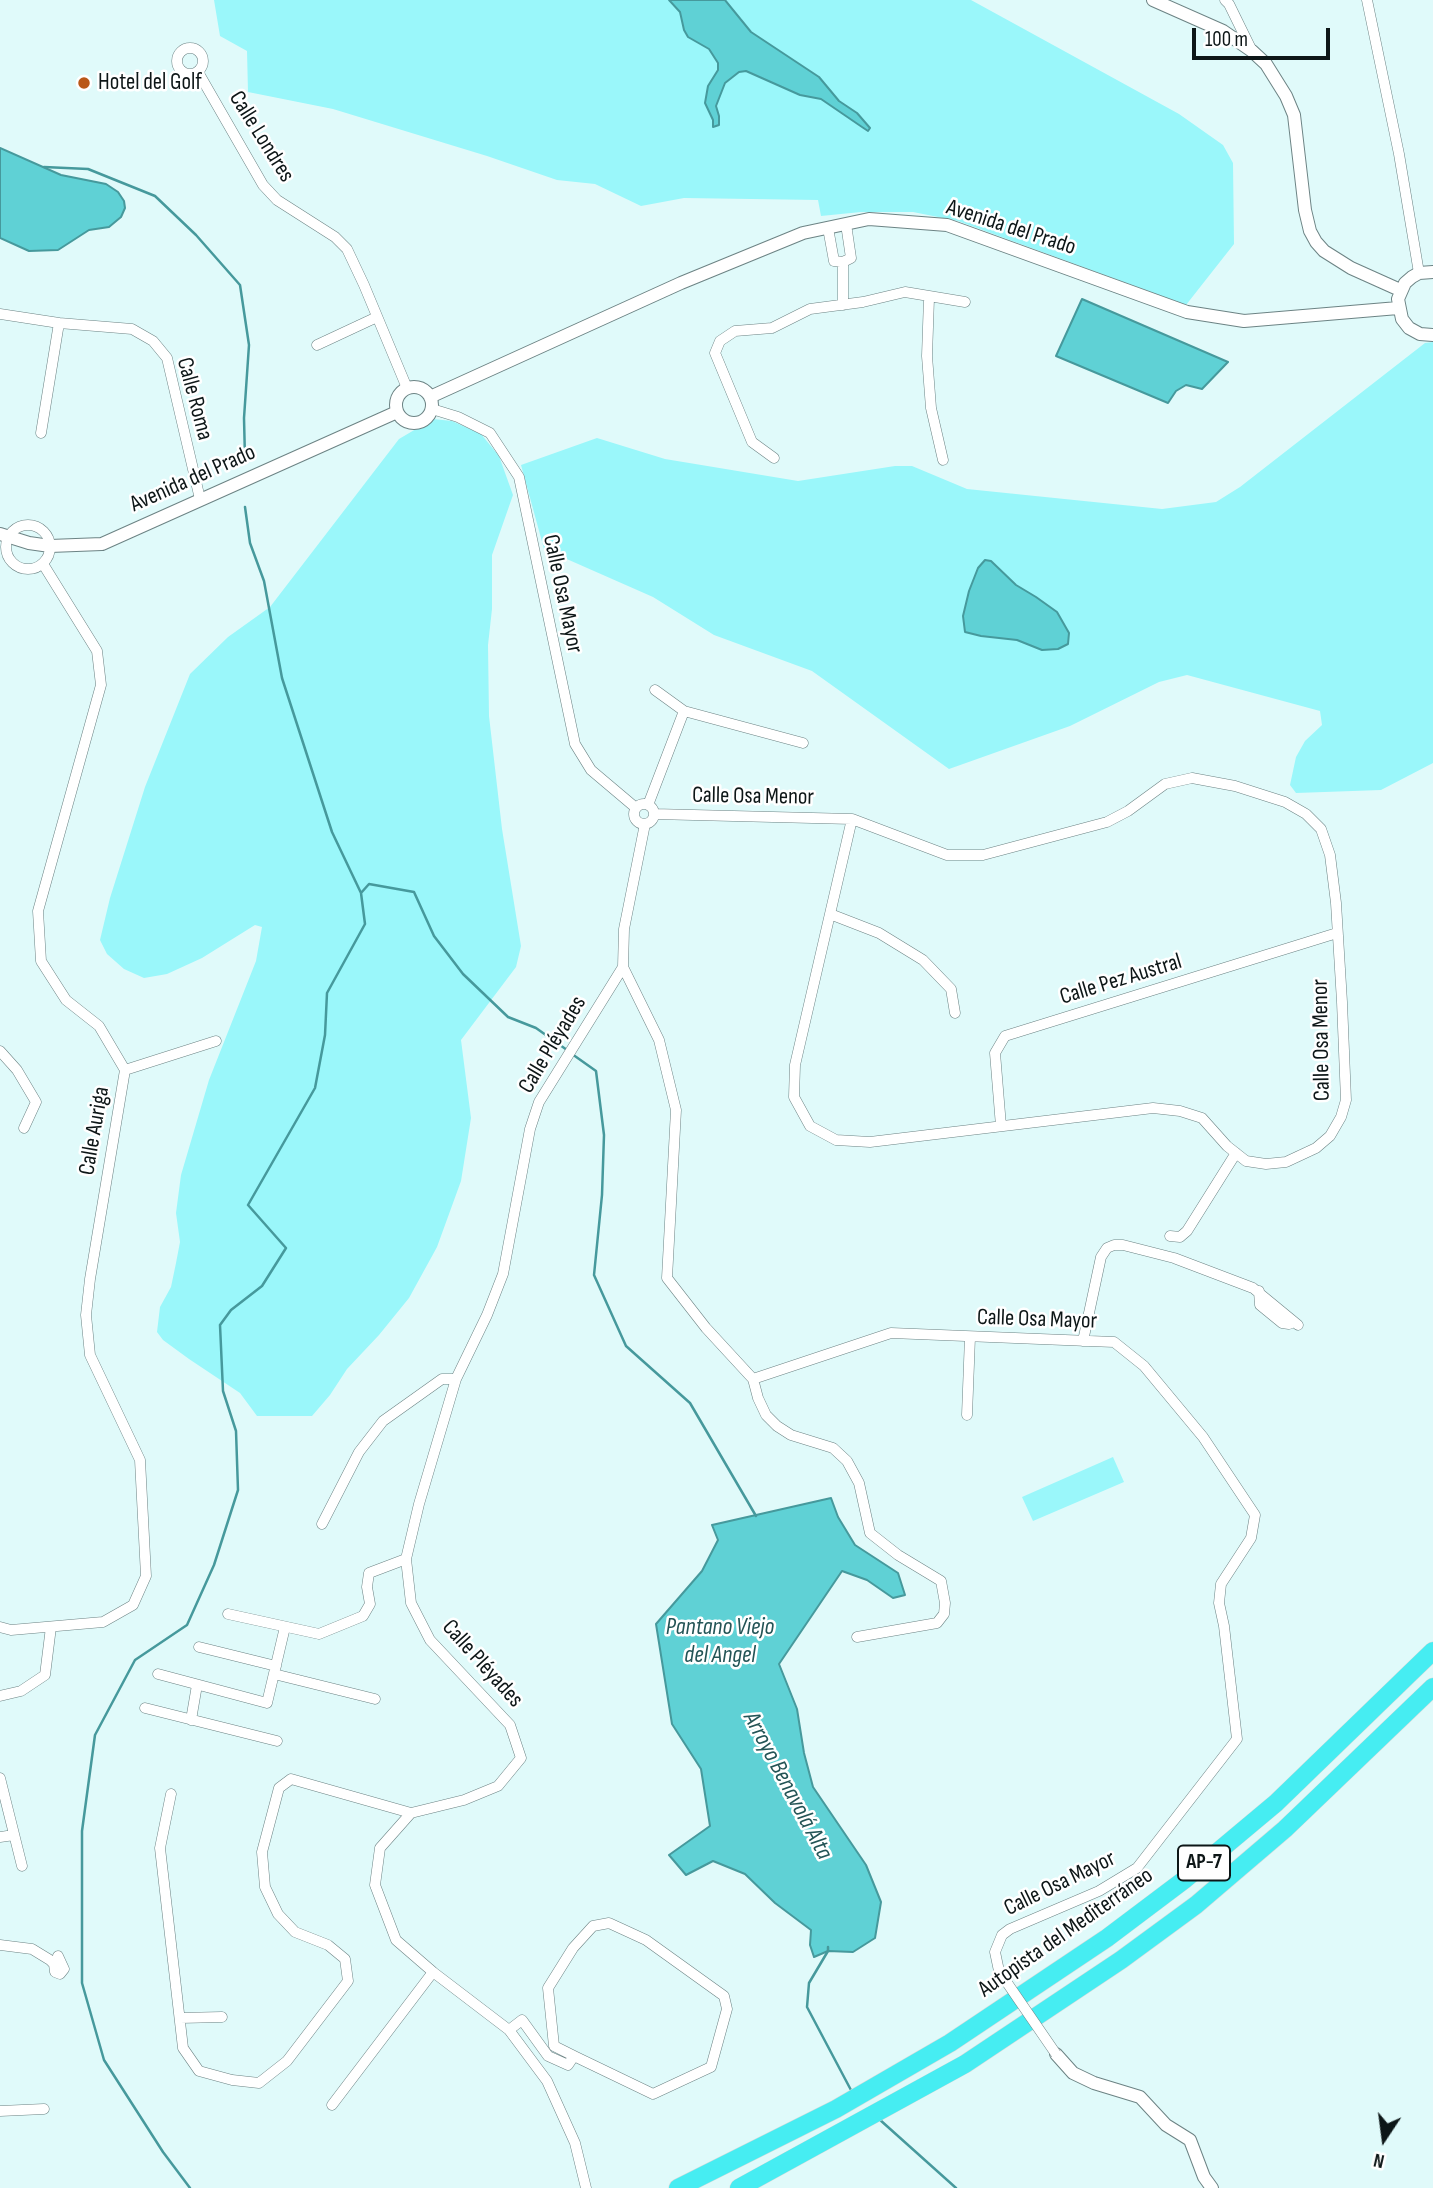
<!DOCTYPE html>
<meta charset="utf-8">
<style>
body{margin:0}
#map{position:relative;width:1433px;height:2188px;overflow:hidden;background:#e0fafa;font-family:"Sofia Sans Condensed",sans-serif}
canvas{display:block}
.north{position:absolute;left:1349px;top:2104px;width:70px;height:70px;-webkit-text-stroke:5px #fff;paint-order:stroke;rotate:193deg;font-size:19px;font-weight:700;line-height:28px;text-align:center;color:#0d1617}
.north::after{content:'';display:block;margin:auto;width:24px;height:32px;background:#0d1617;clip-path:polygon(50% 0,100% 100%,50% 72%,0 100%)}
.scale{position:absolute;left:1192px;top:28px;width:138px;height:32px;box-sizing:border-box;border:4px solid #0d1617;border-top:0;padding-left:9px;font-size:21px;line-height:24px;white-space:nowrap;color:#0d1617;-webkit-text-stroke:5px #fff;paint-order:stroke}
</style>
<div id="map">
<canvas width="1433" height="2188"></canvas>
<div class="north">N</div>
<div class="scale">100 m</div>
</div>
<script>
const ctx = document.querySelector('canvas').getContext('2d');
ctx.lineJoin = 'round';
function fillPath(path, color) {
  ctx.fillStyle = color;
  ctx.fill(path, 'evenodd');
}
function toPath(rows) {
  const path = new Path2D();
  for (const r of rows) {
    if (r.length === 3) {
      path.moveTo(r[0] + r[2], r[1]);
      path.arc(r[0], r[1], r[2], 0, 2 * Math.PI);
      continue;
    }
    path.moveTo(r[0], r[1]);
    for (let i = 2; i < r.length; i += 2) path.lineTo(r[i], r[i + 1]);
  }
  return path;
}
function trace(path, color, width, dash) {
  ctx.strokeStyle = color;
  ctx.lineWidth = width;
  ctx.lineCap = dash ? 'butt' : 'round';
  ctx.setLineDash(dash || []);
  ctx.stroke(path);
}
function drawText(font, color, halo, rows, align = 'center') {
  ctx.font = font + ' "Sofia Sans Condensed",sans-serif';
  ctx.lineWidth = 5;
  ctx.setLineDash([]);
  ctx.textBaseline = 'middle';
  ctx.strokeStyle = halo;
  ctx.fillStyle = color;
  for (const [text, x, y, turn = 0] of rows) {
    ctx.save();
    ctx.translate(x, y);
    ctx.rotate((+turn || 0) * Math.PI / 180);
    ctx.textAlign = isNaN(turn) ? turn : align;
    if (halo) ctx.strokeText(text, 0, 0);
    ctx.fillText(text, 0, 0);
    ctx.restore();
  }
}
const green = toPath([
 [214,0,971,0,1179,114,1223,145,1233,163,1234,244,1186,305,958,221,913,212,861,212,821,216,818,200,684,198,641,206,595,184,557,180,487,156,333,109,248,92,247,51,220,36],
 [1433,342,1433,763,1381,790,1296,793,1290,785,1296,757,1305,741,1322,725,1320,711,1187,675,1159,682,1070,726,949,769,812,671,714,635,653,597,544,549,521,465,597,438,665,459,798,481,895,466,912,466,967,489,1162,509,1216,502,1240,487,1425,343],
 [433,419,452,421,481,434,499,456,513,495,492,555,492,609,488,645,489,716,502,829,521,946,516,967,461,1040,471,1118,461,1181,437,1247,409,1298,379,1335,347,1369,330,1395,312,1416,257,1416,240,1393,189,1359,163,1340,157,1332,160,1307,171,1287,176,1263,180,1242,176,1213,181,1175,209,1080,256,961,262,927,255,925,202,958,167,974,144,978,124,969,107,954,100,940,110,898,145,787,190,674,228,637,270,607,399,439],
 [1113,1457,1124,1482,1033,1521,1022,1497]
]);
const water = toPath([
 [669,0,725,0,751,32,819,77,839,101,857,113,870,128,868,131,862,127,821,99,800,95,746,71,739,72,725,83,716,106,719,116,719,125,713,127,713,120,705,103,708,86,718,70,718,63,709,49,688,37,684,30,680,12,669,0],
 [0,148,61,175,106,184,118,192,124,201,125,208,121,217,109,227,89,230,58,250,29,251,0,238,0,148],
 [1082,299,1228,362,1202,389,1186,385,1176,391,1168,403,1056,356,1082,299],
 [985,560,991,561,1016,585,1036,597,1057,612,1069,633,1068,644,1058,649,1042,650,1017,640,981,636,965,632,963,616,969,591,978,568,985,560],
 [831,1498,838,1517,855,1545,898,1573,905,1595,893,1598,867,1580,842,1571,779,1664,797,1709,804,1753,813,1787,866,1865,881,1902,875,1938,853,1952,828,1951,814,1957,810,1945,811,1930,775,1903,745,1874,713,1861,686,1875,669,1855,710,1826,701,1769,672,1724,656,1624,702,1571,718,1540,712,1525,831,1498]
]);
const stream = toPath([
 [44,167,88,169,155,196,196,235,240,285,249,345,244,418,245,459],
 [361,893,369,884,414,892,434,936,463,974,508,1017,536,1028,567,1050],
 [572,1054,596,1071,604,1135,602,1195,594,1275,626,1346,690,1403,756,1516],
 [828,1947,828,1951,809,1983,807,2007,852,2092],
 [879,2119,956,2188],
 [190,2188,163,2152,104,2060,82,1983,82,1831,95,1735,135,1660,187,1625,214,1565,238,1490,236,1431,223,1391,220,1325,231,1310,262,1286,286,1248,248,1205,315,1088,325,1035,327,993,365,924,361,893,332,832,282,678,264,581,250,543,245,507]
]);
const street = toPath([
 [1225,0,1229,4,1252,51],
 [1367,0,1399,154,1419,273],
 [190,61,13],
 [198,72,263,185,277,200,335,237,347,249,364,285,407,388],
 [828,228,834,261,843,262,851,258,846,224],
 [843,262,843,305],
 [929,298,927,356,931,408,943,460],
 [0,314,59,323,132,329,153,341,167,358,200,499],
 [317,345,377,317],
 [432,409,458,417,490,433,519,477,575,744,591,770,636,808],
 [41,433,59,323],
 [774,458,752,442,715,353,720,341,735,331,772,328,810,309,863,302,905,292,965,302],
 [28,547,22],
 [655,690,684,711,803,743],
 [644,814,10],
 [648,805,684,711],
 [654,814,852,819,947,855,983,855,1107,822,1128,811,1165,784,1192,778,1235,786,1285,802,1306,814,1321,829,1330,855,1336,903,1342,1002,1346,1100,1341,1117,1330,1136,1316,1148,1286,1162,1266,1164,1246,1161,1227,1146,1202,1118,1180,1111,1153,1108,870,1142,836,1140,810,1126,794,1097,795,1065,852,819],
 [645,824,624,929,623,967,659,1040,676,1110,667,1278,706,1328,753,1379,891,1333,1114,1342,1144,1366,1203,1437,1255,1515,1251,1538,1221,1584,1219,1603,1224,1626,1237,1739,1137,1868,1099,1891,1010,1929,1002,1935,995,1952,999,1971],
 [830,914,879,933,923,960,951,989,955,1013],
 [0,1051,17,1070,36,1102,24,1128],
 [125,1070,216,1041],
 [1001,1126,995,1053,1005,1036,1337,933],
 [1170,1236,1180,1237,1187,1231,1236,1153],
 [1259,1291,1260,1305,1282,1323,1289,1324,1294,1322],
 [1083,1341,1101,1257,1107,1248,1114,1245,1123,1245,1174,1258,1253,1288,1298,1325],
 [753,1379,758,1398,766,1415,777,1426,791,1435,833,1448,847,1461,859,1483,870,1533,898,1555,941,1581,945,1603,944,1614,937,1623,857,1637],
 [967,1415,970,1337],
 [322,1524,359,1452,383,1421,442,1379,456,1379],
 [228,1614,319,1634,363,1616,370,1604,367,1587,369,1573,406,1559],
 [0,1627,11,1630,103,1622,133,1605,146,1576,140,1460,90,1355,86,1315,90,1279,125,1070,99,1026,66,1000,41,961,38,911,101,685,97,651,43,564],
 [199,1647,276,1666],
 [158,1674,267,1703,285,1627],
 [274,1674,375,1699],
 [0,1696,21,1691,45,1675,51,1627],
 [145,1708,277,1741],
 [191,1720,197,1685],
 [0,1778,22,1866],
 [171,1794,160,1848,183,2048,199,2071,232,2080,259,2083,287,2061,348,1981,345,1959,328,1945,295,1932,278,1914,265,1887,262,1852,279,1788,291,1779,411,1813],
 [0,1837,14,1835],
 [0,1945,32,1949,50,1960,54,1964,55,1972,60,1974,64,1969,58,1956],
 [180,2018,222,2017],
 [509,2030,522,2020,548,2056,568,2065,574,2056,653,2094,711,2067,727,2009,724,1996,646,1940,609,1923,593,1926,573,1948,548,1988,554,2046,574,2056],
 [332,2105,433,1972],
 [0,2111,44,2109],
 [586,2188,575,2143,547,2081,509,2030,433,1972,396,1940,375,1885,380,1848,411,1813,464,1800,498,1786,521,1758,510,1725,430,1640,411,1603,406,1559,419,1504,456,1379,487,1315,503,1274,530,1129,539,1102,623,967]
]);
const secondary = toPath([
 [1153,0,1223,31,1252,51,1266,64,1286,96,1294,115,1305,210,1310,231,1316,242,1324,251,1351,268,1400,290],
 [1433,272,1419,273,1412,277,1405,283,1398,299,1402,319,1409,328,1420,334,1433,335],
 [414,405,18],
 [430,397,681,283,803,233,869,219,947,225,1187,312,1244,321,1398,308],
 [0,534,29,543,50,546,102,544,397,412],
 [1056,2054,1073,2073,1094,2083,1140,2097,1166,2125,1190,2140,1204,2177,1212,2188]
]);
const highway = toPath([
 [678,2188,836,2109,950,2043,1107,1938,1184,1880,1276,1803,1433,1651],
 [739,2188,965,2064,1121,1960,1196,1905,1285,1829,1433,1687]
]);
const streetBridge = toPath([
 [999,1971,1056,2054]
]);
const markers = [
 [84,83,7,"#b95718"]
];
const shields = [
 [1204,1863,52]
];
const shieldNames = [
 ["AP-7",1204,1863]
];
const poiNames = [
 ["Hotel del Golf",98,83]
];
const streetNames = [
 ["Calle Londres",261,137,58],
 ["Avenida del Prado",1011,228,18],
 ["Calle Roma",194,399,75],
 ["Avenida del Prado",193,479,-24],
 ["Calle Osa Mayor",562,594,78],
 ["Calle Osa Menor",753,797,1],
 ["Calle Pez Austral",1121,980,-17],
 ["Calle Osa Menor",1322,1040,-91],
 ["Calle Pléyades",553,1045,-59],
 ["Calle Auriga",95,1131,-80],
 ["Calle Osa Mayor",1037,1320,2],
 ["Calle Pléyades",482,1664,48],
 ["Calle Osa Mayor",1060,1884,-26],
 ["Autopista del Mediterráneo",1066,1933,-35]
];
const waterNames = [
 ["Pantano Viejo",720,1628],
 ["del Angel",720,1656],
 ["Arroyo Benavolá Alta",787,1786,62]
];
fillPath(green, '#9af7fa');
fillPath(water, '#5fd1d5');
trace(water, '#46999c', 2);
trace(stream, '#46999c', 2.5);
trace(street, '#6c8384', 11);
trace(secondary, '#6c8384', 14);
trace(highway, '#d8dada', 19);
trace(street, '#fff', 10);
trace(secondary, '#fff', 12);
trace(highway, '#46edf2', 18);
trace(streetBridge, '#6c8384', 11, []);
trace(streetBridge, '#fff', 10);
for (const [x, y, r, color] of markers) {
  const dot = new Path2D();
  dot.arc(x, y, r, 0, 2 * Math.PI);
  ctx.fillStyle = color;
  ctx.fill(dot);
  trace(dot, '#fff', 2.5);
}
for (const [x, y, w] of shields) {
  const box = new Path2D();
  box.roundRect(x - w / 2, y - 17.5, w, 35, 5);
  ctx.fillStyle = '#fff';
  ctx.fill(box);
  trace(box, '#0d1617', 2);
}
drawText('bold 21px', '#0d1617', null, shieldNames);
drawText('23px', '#0d1617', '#fff', poiNames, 'left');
drawText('23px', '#0d1617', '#fff', streetNames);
drawText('italic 24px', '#235456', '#fff', waterNames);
</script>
